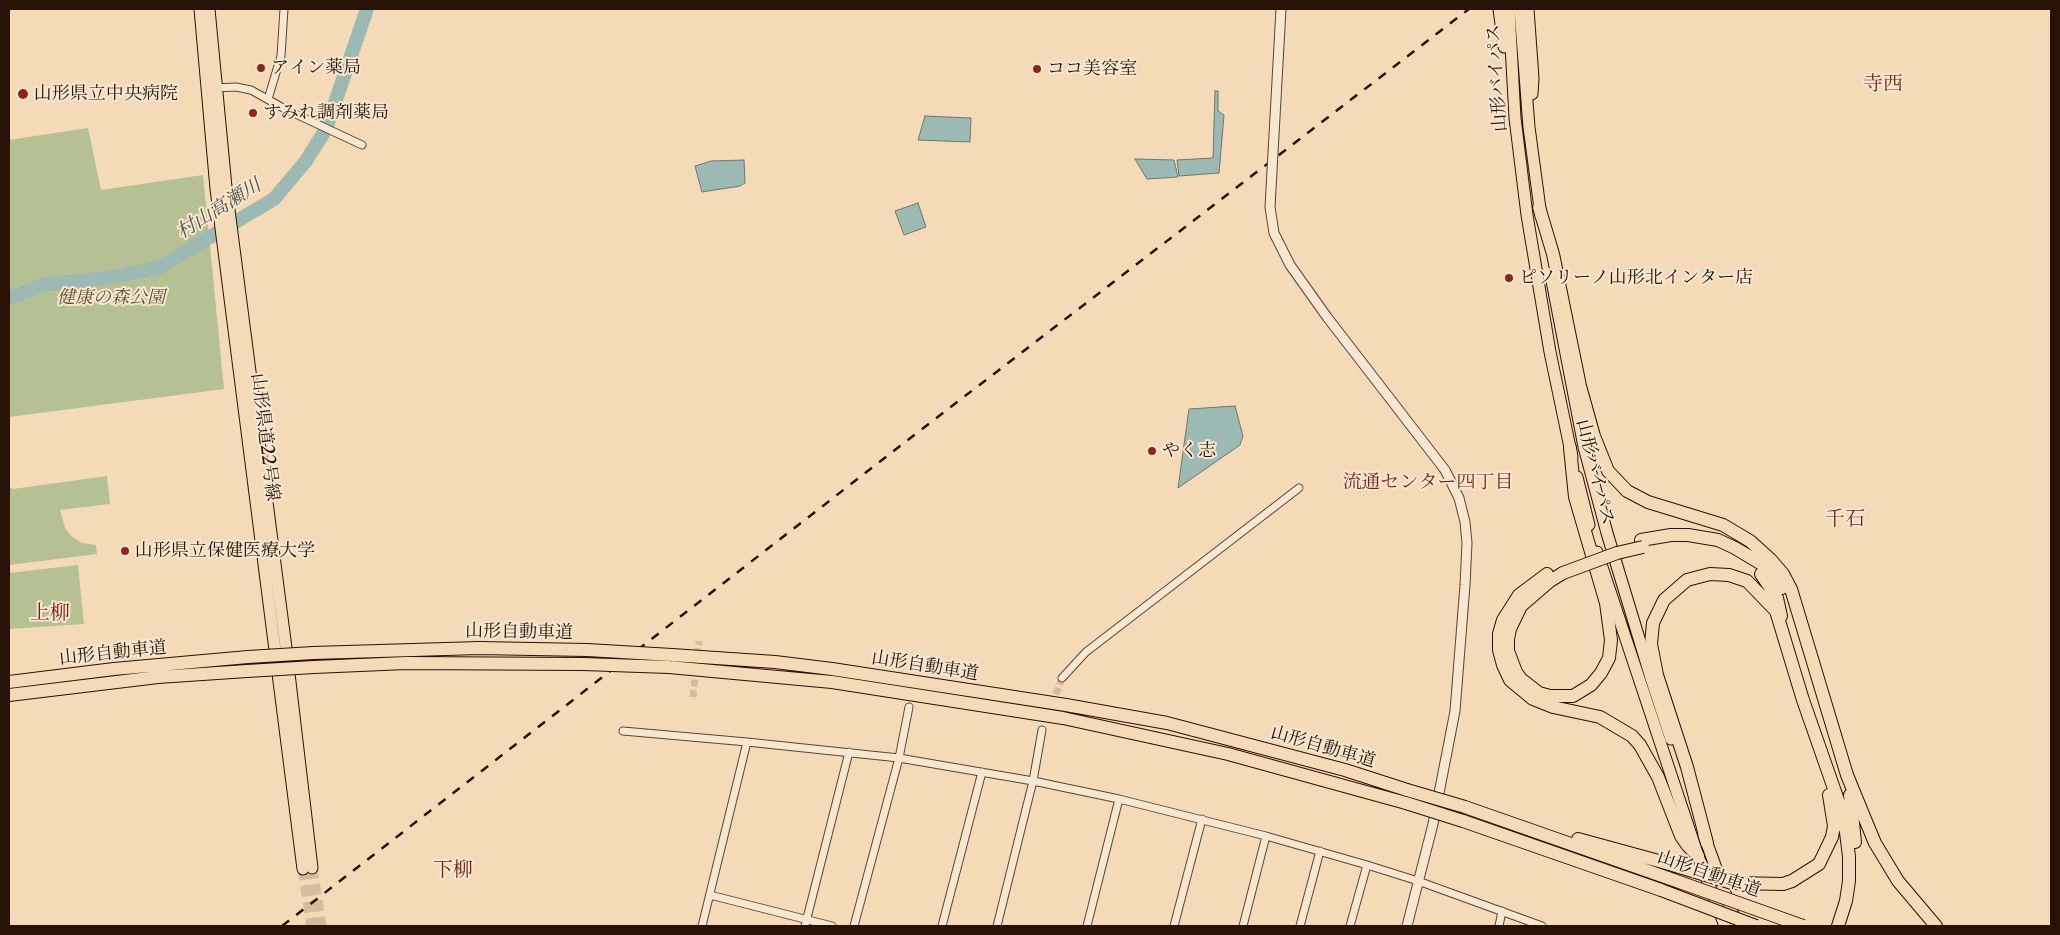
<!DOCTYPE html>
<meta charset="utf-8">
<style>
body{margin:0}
#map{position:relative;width:2060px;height:935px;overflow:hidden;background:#f4dab7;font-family:"Libre Caslon Text",serif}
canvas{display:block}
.frame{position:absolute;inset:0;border:10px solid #271205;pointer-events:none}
</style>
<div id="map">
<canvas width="2060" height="935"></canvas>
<div class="frame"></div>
</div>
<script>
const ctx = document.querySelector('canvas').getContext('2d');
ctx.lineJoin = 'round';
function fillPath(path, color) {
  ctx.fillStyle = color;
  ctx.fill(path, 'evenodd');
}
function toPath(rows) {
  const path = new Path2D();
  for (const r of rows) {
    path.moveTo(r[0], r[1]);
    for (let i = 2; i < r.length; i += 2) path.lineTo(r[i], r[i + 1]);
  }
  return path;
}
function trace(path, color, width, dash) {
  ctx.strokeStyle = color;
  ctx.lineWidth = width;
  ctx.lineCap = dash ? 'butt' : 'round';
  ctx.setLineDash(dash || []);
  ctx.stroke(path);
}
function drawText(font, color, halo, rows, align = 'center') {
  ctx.font = font + ' "Libre Caslon Text","Noto Serif JP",serif';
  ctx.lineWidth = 4;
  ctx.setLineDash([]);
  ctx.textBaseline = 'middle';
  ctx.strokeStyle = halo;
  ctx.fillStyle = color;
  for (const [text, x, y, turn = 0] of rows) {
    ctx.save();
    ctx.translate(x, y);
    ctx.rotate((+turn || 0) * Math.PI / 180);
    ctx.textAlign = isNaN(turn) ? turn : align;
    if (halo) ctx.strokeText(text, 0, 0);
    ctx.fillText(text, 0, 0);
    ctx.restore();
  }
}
const green = toPath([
 [88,128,101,190,203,175,224,389,9,417,9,140],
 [107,476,110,504,60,510,65,528,72,537,82,543,96,545,97,554,9,565,9,487,13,489],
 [78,565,84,624,9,629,9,573]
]);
const water = toPath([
 [1215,91,1218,91,1218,111,1224,115,1219,173,1179,176,1177,160,1213,158,1215,91],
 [925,116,971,118,970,142,918,140,925,116],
 [1135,159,1174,160,1178,177,1147,179,1135,159],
 [744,160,745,183,740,186,702,192,695,166,711,161,744,160],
 [918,203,926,227,904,235,895,211,918,203],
 [1235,406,1243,436,1240,445,1178,488,1189,409,1235,406]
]);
const river = toPath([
 [9,298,46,284,108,278,158,268,274,199,306,161,326,129,367,9]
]);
const minorTunnel = toPath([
 [693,697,699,641],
 [1052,704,1062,678]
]);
const primaryTunnel = toPath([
 [312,868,321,926],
 [303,869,312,926]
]);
const minor = toPath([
 [213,88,236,87,251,90,285,109,362,145],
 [268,99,281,56,284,9],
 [1062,678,1086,652,1299,488],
 [623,731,747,742,899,758,1033,781,1119,799,1266,836,1367,865,1418,881,1542,926],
 [710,895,832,926],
 [702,926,747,742],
 [805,926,849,752],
 [854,926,899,758,909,707],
 [942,926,982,772],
 [997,926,1033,781,1042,730],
 [1087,926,1119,799],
 [1174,926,1202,819],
 [1243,926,1266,836],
 [1300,926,1320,851],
 [1350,926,1367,865],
 [1499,926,1502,911]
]);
const tertiary = toPath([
 [1327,317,1445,470,1459,498,1465,522,1467,543,1465,585,1455,711,1433,824,1407,926]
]);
const primary = toPath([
 [200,9,216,189,303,869],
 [209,9,226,187,286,648,312,868]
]);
const trunk = toPath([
 [1499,9,1504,47],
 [1509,9,1515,118,1527,215,1550,352,1572,457],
 [1520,9,1529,127,1541,216],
 [1528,9,1533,78,1532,94],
 [1552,281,1584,447,1607,533,1651,678,1671,739],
 [1577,477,1589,525],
 [1597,552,1698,856,1725,926],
 [1704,835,1737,926]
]);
const motorway = toPath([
 [1539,207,1553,254,1580,386,1594,436,1608,471,1627,491,1648,502,1723,525,1750,541,1771,560,1783,574,1791,589,1847,775,1865,819,1875,843,1898,881,1936,926],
 [1641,540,1671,535,1688,535,1718,540,1735,548,1765,566,1782,588],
 [1563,573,1550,581,1521,606,1510,629,1508,639,1508,651,1516,672,1521,679,1539,693,1550,696,1573,696,1591,685,1601,673,1609,658,1611,640,1606,603,1575,497,1570,448],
 [1547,574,1519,595,1503,620,1499,634,1499,650,1503,665,1510,680,1533,699,1553,707,1600,717,1632,736,1640,745,1658,777,1681,836,1688,846,1698,856],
 [1761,574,1777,598,1781,616],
 [313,653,479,648,587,650],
 [672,655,775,662,832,669,1066,705,1167,723,1345,770,1407,790],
 [314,667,406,663,583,664],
 [669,667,832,682,1063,718,1228,754,1406,803],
 [9,682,114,669,248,657],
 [9,695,158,677,247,671],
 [1850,795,1855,842],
 [1465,807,1668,878],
 [1463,821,1661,890],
 [1578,839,1666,863],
 [1707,843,1687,767,1657,675,1651,644,1653,623,1664,600,1687,580,1710,574,1729,575,1747,581,1776,611,1803,700,1839,803,1846,832,1849,857,1849,881,1846,901,1838,926],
 [1732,883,1783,884,1792,881,1819,864,1832,837,1834,826,1829,795]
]);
const rail = toPath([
 [282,926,900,446,1469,9]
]);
const tertiaryBridge = toPath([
 [1281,9,1270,207,1274,233,1290,265,1327,317]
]);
const motorwayBridge = toPath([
 [1563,573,1617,553,1643,547],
 [587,650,672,655],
 [248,657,313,653],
 [583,664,669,667],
 [247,671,314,667],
 [1407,790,1465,807],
 [1406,803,1463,821],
 [1666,863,1732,883],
 [1668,878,1803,926],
 [1661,890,1756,926]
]);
const markers = [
 [261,68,5,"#8f2418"],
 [1037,69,5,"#8f2418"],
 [23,94,6,"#8f2418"],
 [253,113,5,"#8f2418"],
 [1509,278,5,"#8f2418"],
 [1152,451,5,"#8f2418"],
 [125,551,5,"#8f2418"]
];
const poiNames = [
 ["アイン薬局",271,68],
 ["ココ美容室",1047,69],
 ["山形県立中央病院",34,94],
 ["すみれ調剤薬局",263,113],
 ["ピソリーノ山形北インター店",1519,278],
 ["やく志",1162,451],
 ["山形県立保健医療大学",135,551]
];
const streetNames = [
 ["山形バイパス",1497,78,-94],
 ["山形県道22号線",265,437,83],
 ["山形バイパス",1595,472,76],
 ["山形自動車道",519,632,1],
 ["山形自動車道",113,653,-6],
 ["山形自動車道",925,666,9],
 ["山形自動車道",1323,747,16],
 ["山形自動車道",1709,874,19]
];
const parkNames = [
 ["健康の森公園",111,298]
];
const waterNames = [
 ["村山高瀬川",219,209,-32]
];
const neighbourhoodNames = [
 ["流通センター四丁目",1428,483]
];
const quarterNames = [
 ["寺西",1883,84],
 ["千石",1845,519],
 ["上柳",50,613],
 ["下柳",453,870]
];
fillPath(green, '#b5c193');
fillPath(water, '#9cbab3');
trace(water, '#6d776d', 1);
trace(river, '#9cbab3', 14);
trace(minorTunnel, '#d5bc9c', 7, [7, 3.5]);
trace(primaryTunnel, '#d5bc9c', 11, [11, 5.5]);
trace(minor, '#5a4432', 9);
trace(tertiary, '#5a4432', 11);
trace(primary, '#271205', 13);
trace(trunk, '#271205', 13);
trace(motorway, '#271205', 14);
trace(minor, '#f8e7d0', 7);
trace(tertiary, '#f8e7d0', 9);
trace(primary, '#f4dab7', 11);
trace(trunk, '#f4dab7', 11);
trace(motorway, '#f4dab7', 12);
trace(rail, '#271205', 2.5, [9, 9]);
trace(tertiaryBridge, '#5a4432', 11, []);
trace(motorwayBridge, '#271205', 14, []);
trace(tertiaryBridge, '#f8e7d0', 9);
trace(motorwayBridge, '#f4dab7', 12);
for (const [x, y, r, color] of markers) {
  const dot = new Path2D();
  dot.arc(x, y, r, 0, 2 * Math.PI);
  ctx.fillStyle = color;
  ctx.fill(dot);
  trace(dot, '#f8e7d0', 2);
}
drawText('18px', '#271205', '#f8e7d0', poiNames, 'left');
drawText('18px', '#271205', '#f8e7d0', streetNames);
drawText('italic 18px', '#594f37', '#f8e7d0', parkNames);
drawText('italic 19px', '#504d42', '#f8e7d0', waterNames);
drawText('19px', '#7a1f14', '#f8e7d0', neighbourhoodNames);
drawText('20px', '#7a1f14', '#f8e7d0', quarterNames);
</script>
